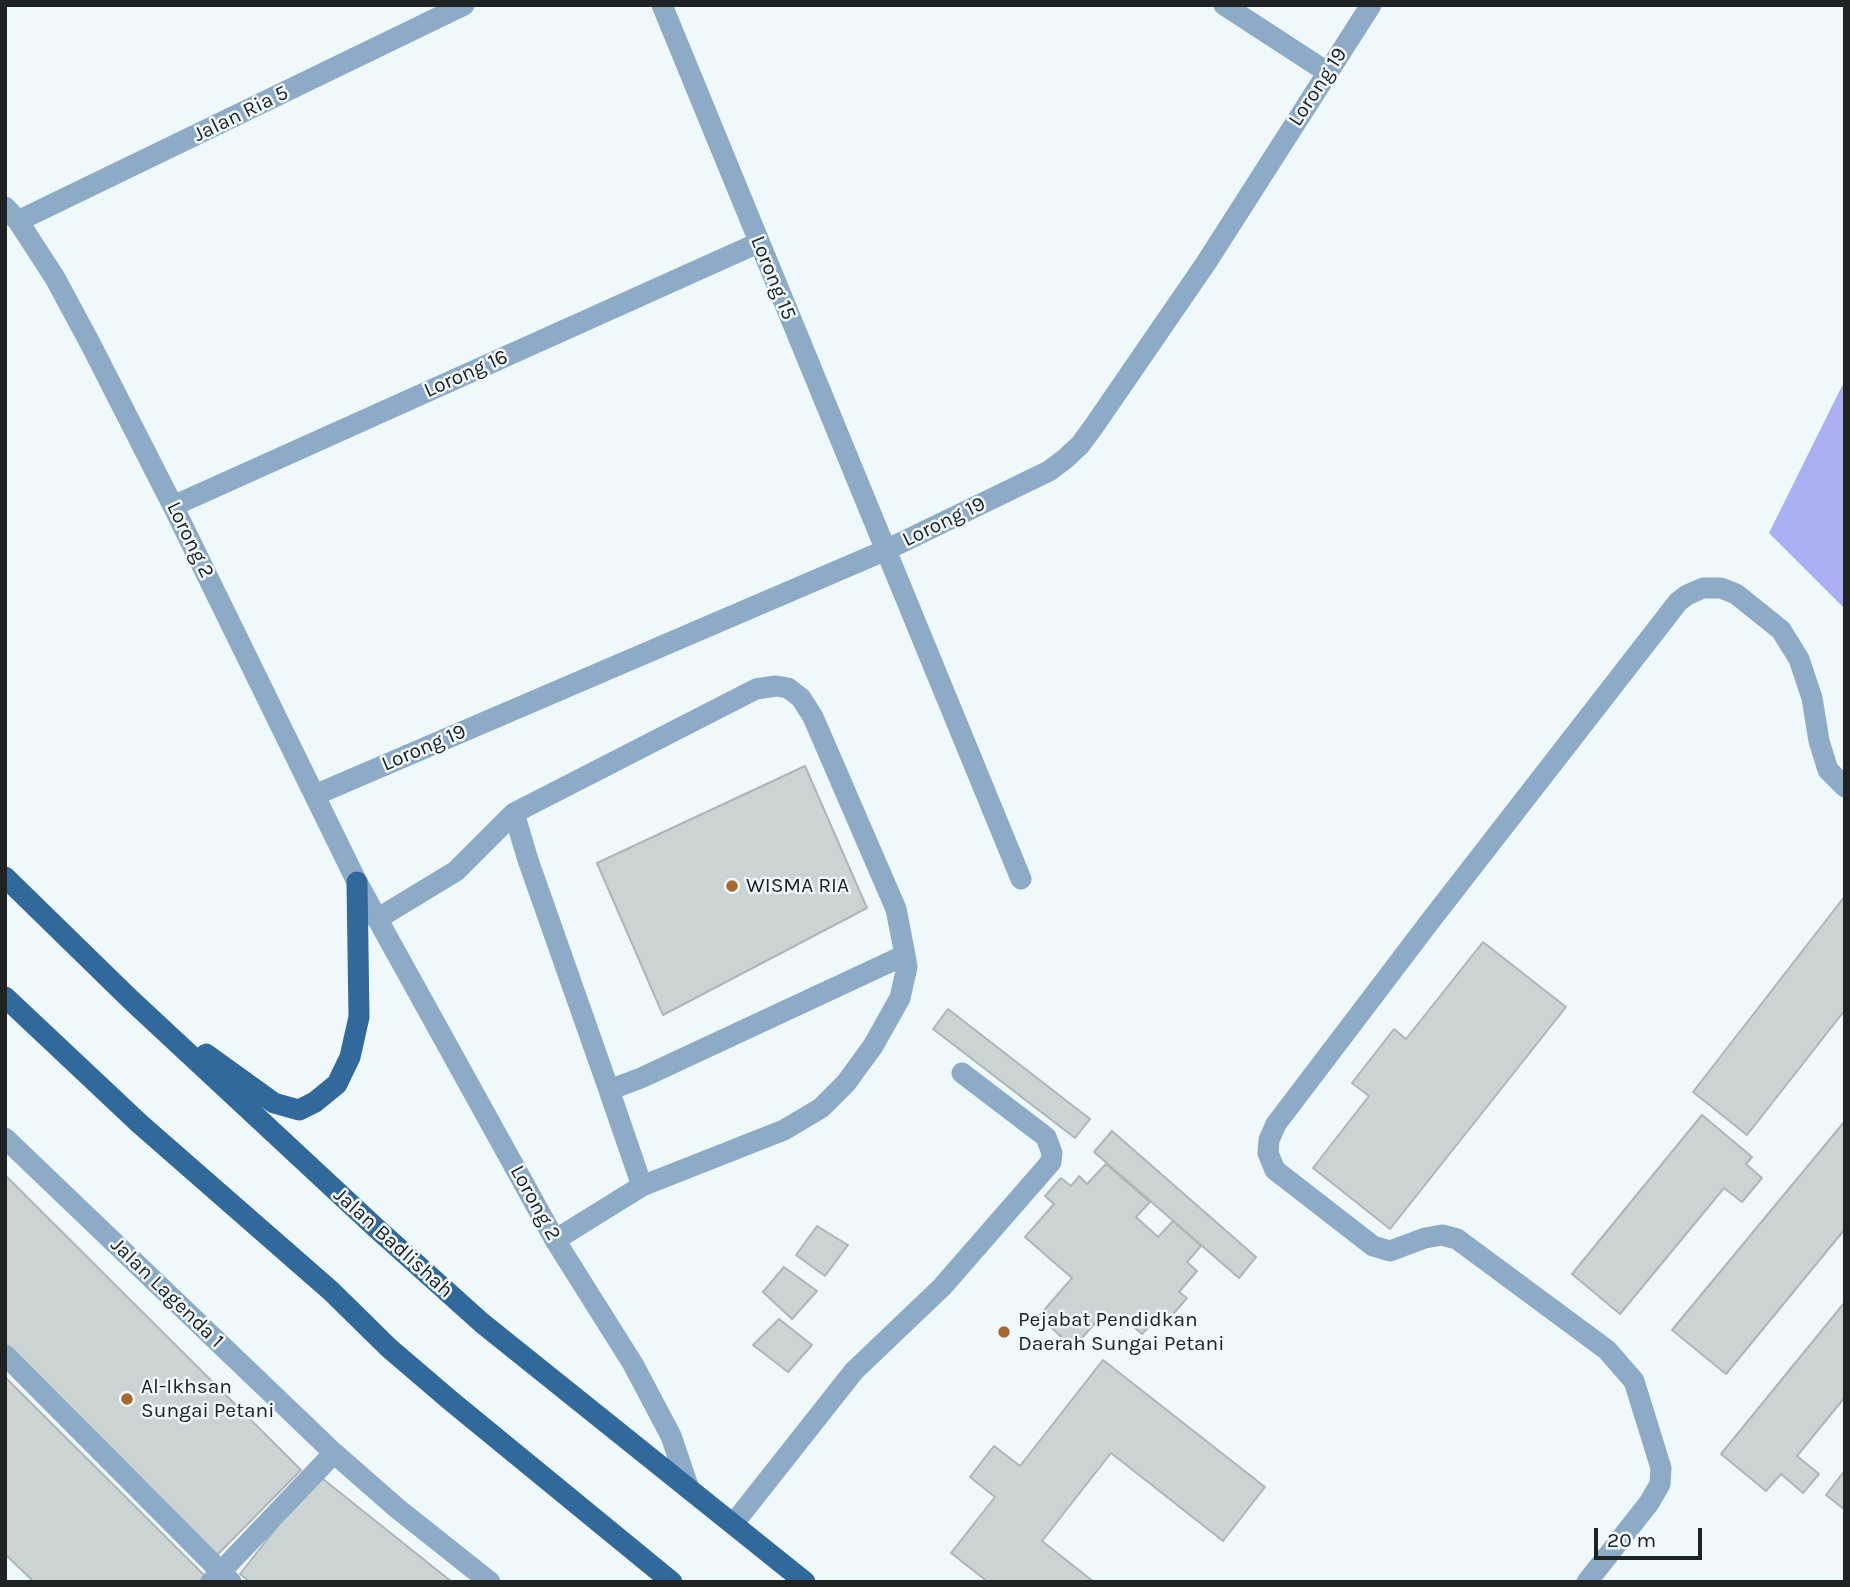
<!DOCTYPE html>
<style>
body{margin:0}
#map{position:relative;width:1850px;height:1587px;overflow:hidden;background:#eff8fb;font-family:Karla,sans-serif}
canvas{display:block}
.frame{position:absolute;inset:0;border:7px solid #202324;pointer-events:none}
.scale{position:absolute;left:1594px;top:1528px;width:108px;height:32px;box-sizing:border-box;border:4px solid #202324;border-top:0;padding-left:9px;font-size:21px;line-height:24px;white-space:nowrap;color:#202324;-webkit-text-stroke:5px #eff8fb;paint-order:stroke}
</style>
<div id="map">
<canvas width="1850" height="1587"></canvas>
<div class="frame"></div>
<div class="scale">20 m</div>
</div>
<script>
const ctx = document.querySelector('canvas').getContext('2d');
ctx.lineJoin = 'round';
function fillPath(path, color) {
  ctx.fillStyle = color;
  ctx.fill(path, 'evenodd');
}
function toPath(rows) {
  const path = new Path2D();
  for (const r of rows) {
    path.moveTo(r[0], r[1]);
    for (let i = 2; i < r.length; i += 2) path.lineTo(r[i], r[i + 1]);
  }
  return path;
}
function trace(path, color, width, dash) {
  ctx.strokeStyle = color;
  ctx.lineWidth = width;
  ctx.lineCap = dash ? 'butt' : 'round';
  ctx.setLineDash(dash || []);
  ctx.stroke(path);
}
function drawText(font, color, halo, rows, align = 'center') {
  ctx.font = font + ' Karla,sans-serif';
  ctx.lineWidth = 5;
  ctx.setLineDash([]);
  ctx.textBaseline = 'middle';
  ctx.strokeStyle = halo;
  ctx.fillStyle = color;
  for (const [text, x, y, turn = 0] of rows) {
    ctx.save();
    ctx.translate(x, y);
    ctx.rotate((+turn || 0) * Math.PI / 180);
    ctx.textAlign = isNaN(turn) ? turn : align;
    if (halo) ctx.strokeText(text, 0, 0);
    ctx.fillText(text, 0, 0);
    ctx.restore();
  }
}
const water = toPath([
 [1845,380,1845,609,1769,533]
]);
const building = toPath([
 [805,766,867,908,663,1015,597,863,805,766],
 [1845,896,1845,1010,1747,1135,1693,1092,1845,896],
 [1483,942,1566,1007,1390,1229,1313,1168,1369,1096,1352,1083,1394,1029,1406,1039,1483,942],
 [948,1009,1090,1119,1075,1138,933,1029,948,1009],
 [1702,1115,1752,1157,1746,1164,1762,1178,1742,1202,1724,1188,1620,1314,1572,1274,1702,1115],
 [1845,1121,1845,1229,1726,1374,1672,1330,1845,1121],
 [1112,1131,1256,1257,1239,1278,1094,1152,1112,1131],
 [1106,1164,1150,1202,1136,1217,1158,1237,1173,1221,1201,1246,1187,1262,1197,1271,1179,1292,1187,1298,1168,1320,1161,1314,1142,1334,1128,1322,1122,1328,1104,1313,1073,1348,1039,1316,1072,1278,1025,1237,1054,1204,1045,1196,1061,1178,1071,1186,1079,1176,1087,1184,1106,1164],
 [5,1175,301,1470,217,1555,5,1344,5,1175],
 [817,1226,848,1245,825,1276,796,1255,817,1226],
 [784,1267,817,1291,792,1319,763,1292,784,1267],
 [1845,1302,1845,1397,1797,1456,1819,1474,1803,1493,1781,1474,1766,1491,1721,1454,1845,1302],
 [779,1319,812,1345,788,1372,753,1345,779,1319],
 [1103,1360,1265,1487,1223,1541,1111,1453,1042,1541,1094,1582,988,1582,951,1553,995,1497,970,1477,994,1446,1020,1466,1103,1360],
 [5,1377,205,1576,199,1582,34,1582,5,1554,5,1377],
 [1845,1470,1845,1510,1826,1495,1845,1470],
 [318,1475,452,1582,250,1582,240,1574,318,1475]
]);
const minor = toPath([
 [662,5,1021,879],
 [1224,5,1327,72],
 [5,207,18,221,55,278,91,345,173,506,357,882,555,1240,633,1364,671,1436,689,1489],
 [18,221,464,5],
 [173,506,758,243],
 [315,795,886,550,1049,471,1065,459,1080,445,1094,426,1206,263,1371,5],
 [514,813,528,860,609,1090],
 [377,919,456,871,514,813,756,689,776,686,788,688,801,698,813,717,896,909,905,955,641,1078,609,1090,642,1186,555,1240],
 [5,1138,334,1453,398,1509,490,1582],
 [642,1186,784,1130,821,1108,846,1083,873,1046,900,998,907,967,905,955],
 [5,1355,231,1582],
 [734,1523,854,1371,942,1287,1051,1162,1052,1153,1046,1137,962,1073],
 [211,1582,334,1453],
 [1587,1582,1649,1503,1660,1484,1661,1468,1634,1381,1607,1350,1457,1239,1442,1235,1425,1238,1390,1251,1373,1246,1275,1170,1268,1153,1269,1140,1276,1124,1431,920,1678,602,1687,595,1703,588,1721,588,1736,594,1781,630,1799,659,1812,698,1819,741,1828,770,1845,787]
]);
const major = toPath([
 [5,877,130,999,375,1227,482,1323,805,1582],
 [5,997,140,1124,331,1291,389,1348,451,1401,672,1582],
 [206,1054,274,1103,299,1110,315,1102,337,1084,350,1057,359,1017,357,882]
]);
const markers = [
 [732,886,7,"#a86830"],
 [1004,1332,7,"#a86830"],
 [127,1399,7,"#a86830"]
];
const streetNames = [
 ["Lorong 19",1318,87,-57],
 ["Jalan Ria 5",241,114,-26],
 ["Lorong 15",773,278,68],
 ["Lorong 16",466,374,-24],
 ["Lorong 19",944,522,-26],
 ["Lorong 2",190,540,64],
 ["Lorong 19",424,748,-23],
 ["Lorong 2",535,1203,61],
 ["Jalan Badlishah",393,1243,42],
 ["Jalan Lagenda 1",167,1293,44]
];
const poiNames = [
 ["WISMA RIA",746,886],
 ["Pejabat Pendidkan",1018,1320],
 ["Daerah Sungai Petani",1018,1344],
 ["Al-Ikhsan",141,1387],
 ["Sungai Petani",141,1411]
];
fillPath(water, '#aab0f2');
fillPath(building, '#cbd4d3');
trace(building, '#aeb7b5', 2);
trace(minor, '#8daac7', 21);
trace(major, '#31699c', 21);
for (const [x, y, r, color] of markers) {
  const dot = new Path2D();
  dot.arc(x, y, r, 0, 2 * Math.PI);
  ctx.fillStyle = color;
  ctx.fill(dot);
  trace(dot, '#eff8fb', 2.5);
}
drawText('21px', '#202324', '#eff8fb', streetNames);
drawText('21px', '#202324', '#eff8fb', poiNames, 'left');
</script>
